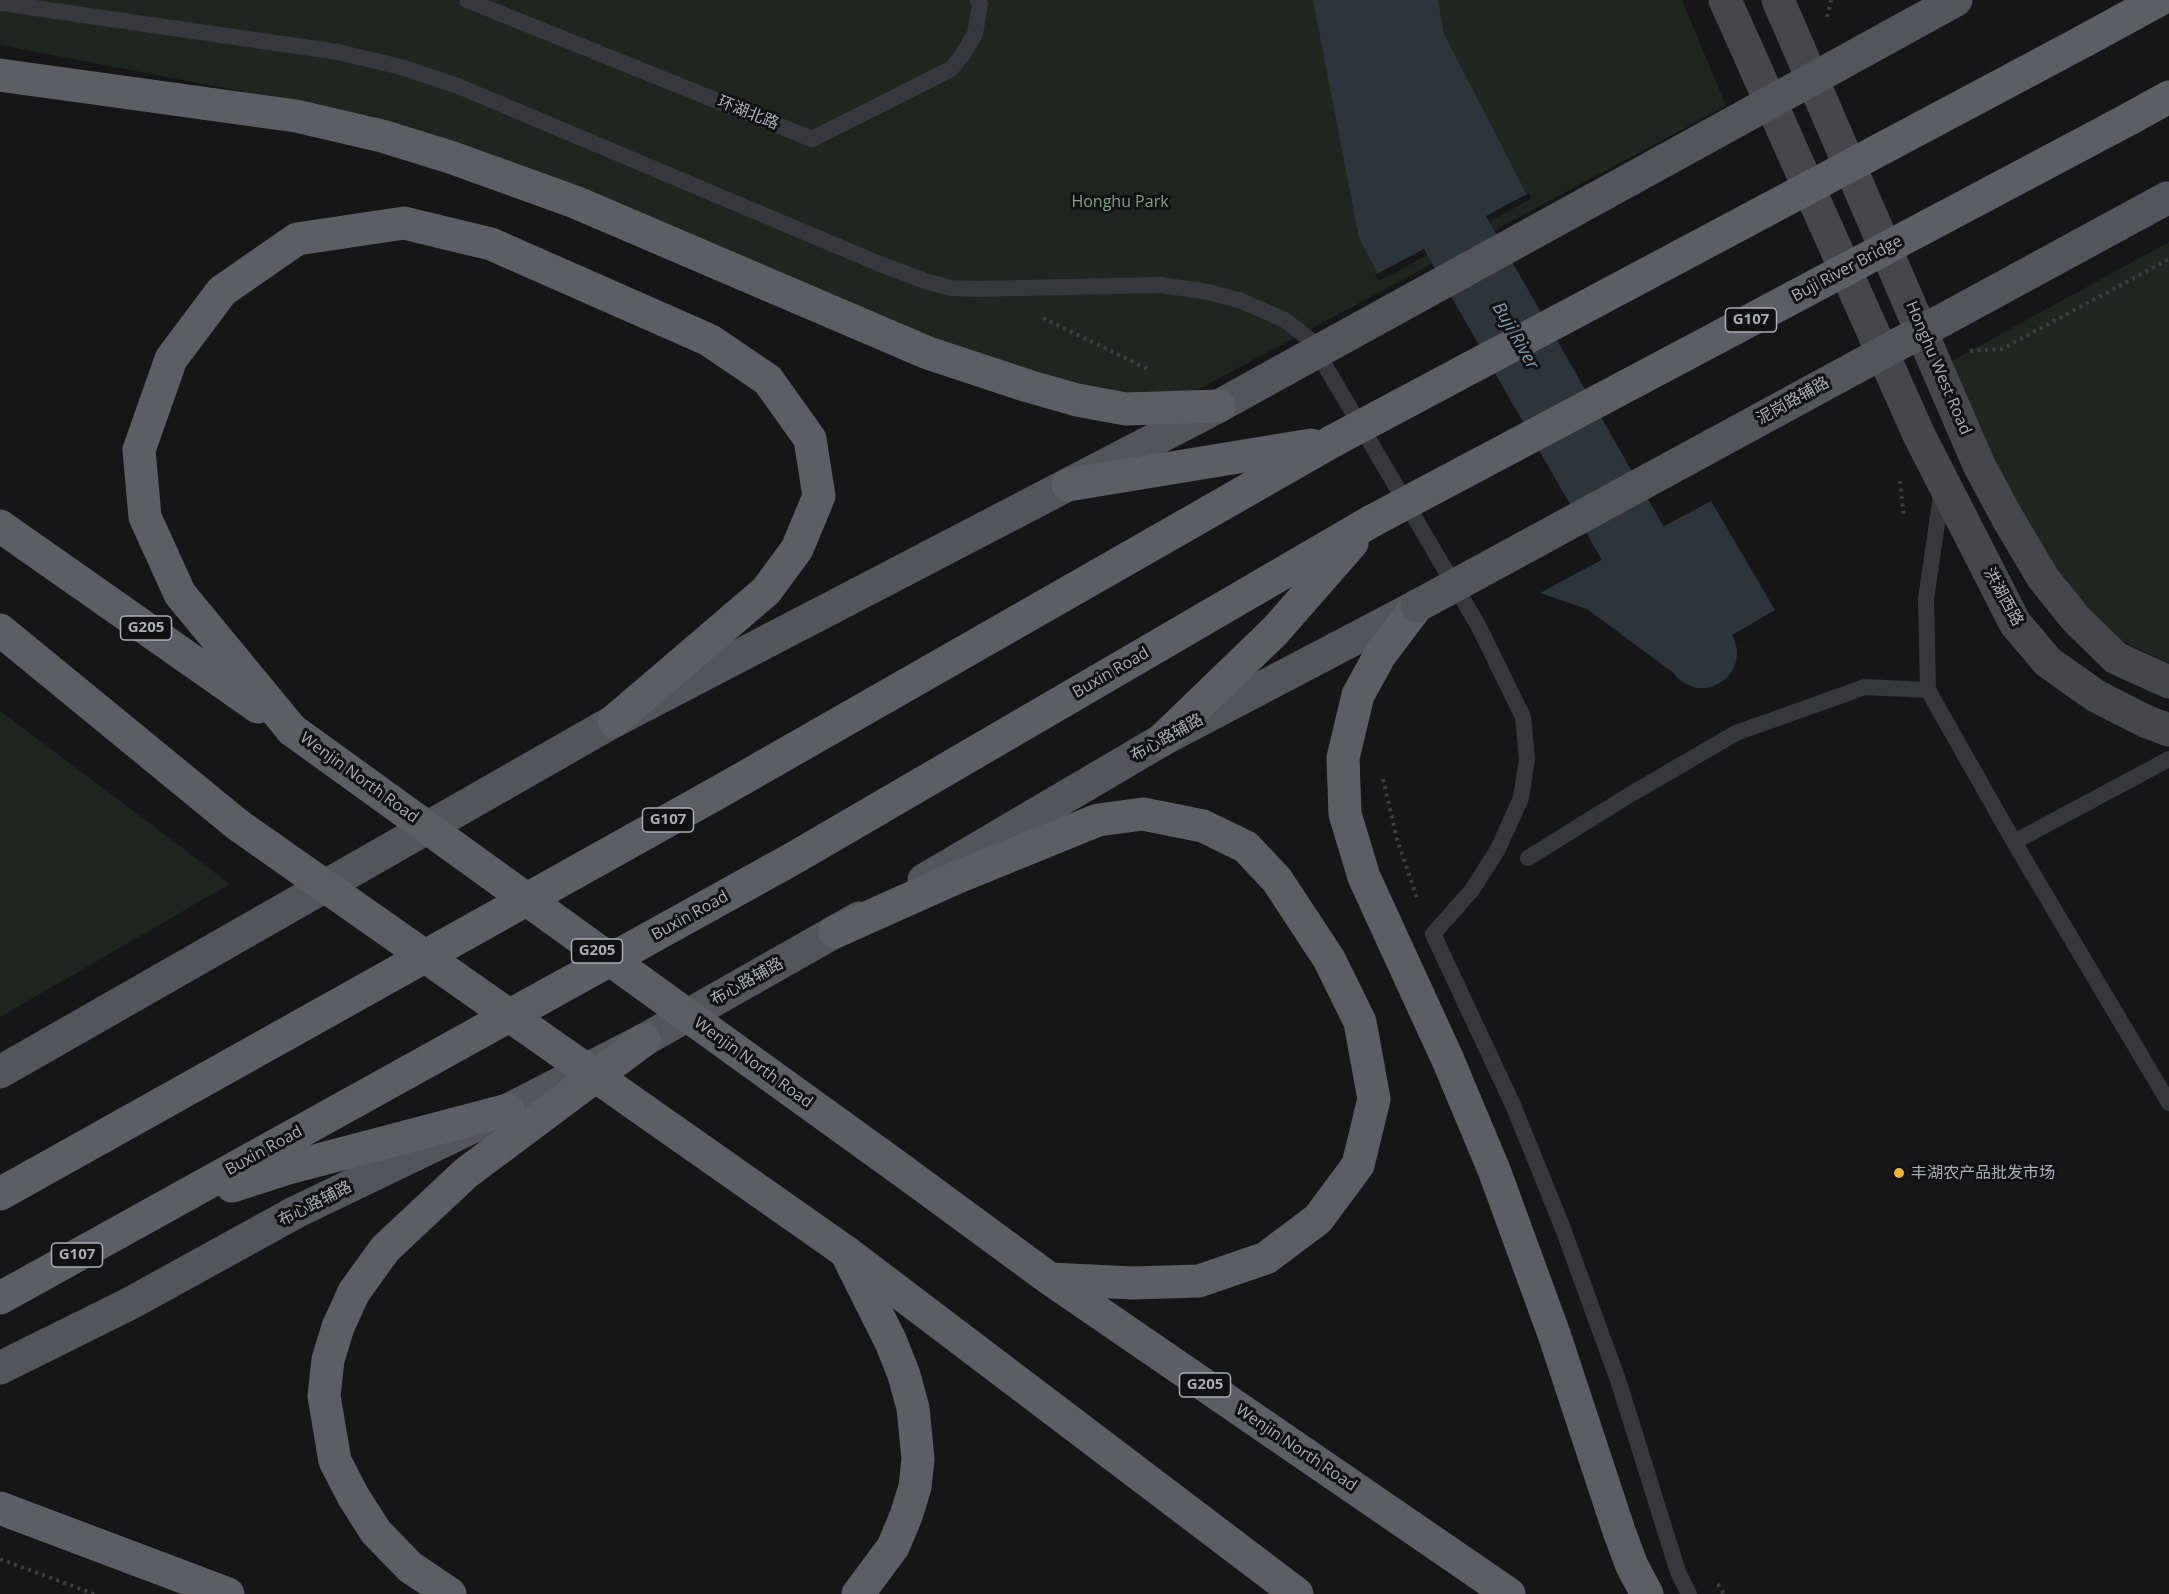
<!DOCTYPE html>
<meta charset="utf-8">
<style>
body{margin:0}
canvas{display:block;background:#161618}
</style>
<canvas width="2169" height="1594"></canvas>
<script>
const ctx = document.querySelector('canvas').getContext('2d');
ctx.lineJoin = 'round';
function fillPath(path, color) {
  ctx.fillStyle = color;
  ctx.fill(path, 'evenodd');
}
function toPath(rows) {
  const path = new Path2D();
  for (const r of rows) {
    path.moveTo(r[0], r[1]);
    for (let i = 2; i < r.length; i += 2) path.lineTo(r[i], r[i + 1]);
  }
  return path;
}
function trace(path, color, width, dash) {
  ctx.strokeStyle = color;
  ctx.lineWidth = width;
  ctx.lineCap = dash ? 'butt' : 'round';
  ctx.setLineDash(dash || []);
  ctx.stroke(path);
}
function drawText(font, color, halo, rows, align = 'center') {
  ctx.font = font + ' "Open Sans","Noto Sans SC",sans-serif';
  ctx.lineWidth = 6;
  ctx.setLineDash([]);
  ctx.textBaseline = 'middle';
  ctx.strokeStyle = halo;
  ctx.fillStyle = color;
  for (const [text, x, y, turn = 0] of rows) {
    ctx.save();
    ctx.translate(x, y);
    ctx.rotate((+turn || 0) * Math.PI / 180);
    ctx.textAlign = isNaN(turn) ? turn : align;
    if (halo) ctx.strokeText(text, 0, 0);
    ctx.fillText(text, 0, 0);
    ctx.restore();
  }
}
const green = toPath([
 [0,0,1682,0,1726,106,1169,405,1059,401,370,116,0,45],
 [2169,242,2169,663,2117,639,2077,600,2044,560,1948,363],
 [0,711,230,884,0,1017]
]);
const water = toPath([
 [1313,0,1438,0,1444,34,1528,197,1380,278,1359,238],
 [1711,501,1775,610,1671,671,1587,609,1540,593]
]);
const pier = toPath([
 [1529,193,1531,197,1529,200,1381,280,1377,279,1375,275]
]);
const river = toPath([
 [1370,0,1434,196,1632,542,1702,653]
]);
const path = toPath([
 [1827,17,1831,0],
 [1043,318,1150,370],
 [1970,351,2002,349,2169,259],
 [1900,481,1904,518],
 [1383,779,1397,839,1417,898],
 [0,1559,94,1594],
 [1718,1584,1724,1594]
]);
const service = toPath([
 [467,0,812,139,951,69,961,57,975,34,980,4,978,0],
 [0,3,338,52,401,67,458,86,880,264,928,282,951,288,975,289,1160,285,1203,291,1239,300,1285,320,1310,340,1479,627,1523,717,1527,759,1521,798,1498,849,1472,890,1433,934,1513,1105,1562,1226,1619,1383,1678,1572,1689,1594],
 [1942,489,1926,599,1928,690,2014,842,2169,1103],
 [2014,842,2169,759],
 [1528,858,1631,794,1736,733,1865,687,1928,690]
]);
const secondary = toPath([
 [1725,0,1919,435,2015,623,2048,662,2096,696,2145,721,2169,730],
 [1778,0,1979,465,2008,519,2043,578,2076,619,2116,658,2169,682]
]);
const primary = toPath([
 [924,880,1162,740,1417,606],
 [0,1072,614,721,1219,406,1284,370],
 [0,1368,129,1304,296,1212,508,1110,644,1040,859,918]
]);
const trunk = toPath([
 [2084,41,2159,0],
 [0,75,296,116,382,136,450,157,575,202,928,353,1028,386,1077,400,1126,409,1219,406],
 [2131,118,2169,97],
 [1068,485,1311,445],
 [0,526,258,707],
 [1417,606,1380,655,1358,695,1343,758,1345,814,1364,877,1448,1060,1494,1170,1554,1334,1619,1531,1632,1566,1647,1594],
 [0,630,238,825],
 [292,730,180,594,145,517,139,450,171,359,222,291,297,239,404,223,491,244,709,340,768,380,810,439,819,496,797,549,766,591,614,721],
 [1162,740,1275,631,1352,543],
 [835,932,958,877,1098,820,1143,814,1203,826,1246,847,1277,880,1329,959,1360,1022,1374,1099,1358,1165,1318,1219,1266,1258,1199,1281,1133,1283,1050,1279],
 [903,1171,1050,1279,1509,1594],
 [232,1186,288,1168,508,1110],
 [0,1194,726,788,1333,441],
 [846,1252,891,1342,904,1375,913,1408,918,1459,915,1487,906,1516,893,1547,858,1594],
 [0,1298,794,858,1372,521],
 [0,1508,228,1594],
 [450,1594,410,1567,376,1532,353,1496,335,1461,324,1396,328,1360,338,1327,354,1292,385,1249,466,1173,644,1040]
]);
const primaryBridge = toPath([
 [1284,370,1956,0],
 [1417,606,2167,198]
]);
const trunkBridge = toPath([
 [1333,441,2084,41],
 [1372,521,2131,118],
 [292,730,903,1171],
 [238,825,846,1252,1297,1594]
]);
const markers = [
 [1899,1173,6,"#f2b134"]
];
const shields = [
 [1751,320,51],
 [146,628,51],
 [668,820,51],
 [597,951,51],
 [77,1255,51],
 [1205,1385,51]
];
const shieldNames = [
 ["G107",1751,320],
 ["G205",146,628],
 ["G107",668,820],
 ["G205",597,951],
 ["G107",77,1255],
 ["G205",1205,1385]
];
const streetNames = [
 ["环湖北路",748,113,22],
 ["Buji River Bridge",1847,269,-28],
 ["Honghu West Road",1938,368,67],
 ["泥岗路辅路",1793,401,-29],
 ["洪湖西路",2003,597,61],
 ["Buxin Road",1111,673,-30],
 ["布心路辅路",1167,738,-29],
 ["Wenjin North Road",359,778,36],
 ["Buxin Road",690,916,-29],
 ["布心路辅路",747,982,-29],
 ["Wenjin North Road",753,1063,36],
 ["Buxin Road",264,1151,-29],
 ["布心路辅路",315,1204,-27],
 ["Wenjin North Road",1296,1448,34]
];
const parkNames = [
 ["Honghu Park",1120,202]
];
const poiNames = [
 ["丰湖农产品批发市场",1911,1173]
];
const waterNames = [
 ["Buji River",1515,336,60]
];
fillPath(green, '#1e261f');
fillPath(water, '#2c353c');
fillPath(pier, '#161618');
trace(river, '#2c353c', 70);
trace(path, '#3d3f44', 4, [3, 4.5]);
trace(service, '#37383d', 16);
trace(secondary, '#45474d', 33);
trace(primary, '#53555c', 33);
trace(trunk, '#5b5e65', 33);
trace(primaryBridge, '#53555c', 33);
trace(trunkBridge, '#5b5e65', 33);
for (const [x, y, r, color] of markers) {
  const dot = new Path2D();
  dot.arc(x, y, r, 0, 2 * Math.PI);
  ctx.fillStyle = color;
  ctx.fill(dot);
  trace(dot, '#111113', 2);
}
for (const [x, y, w] of shields) {
  const box = new Path2D();
  box.roundRect(x - w / 2, y - 12, w, 24, 4.5);
  ctx.fillStyle = '#111113';
  ctx.fill(box);
  trace(box, '#a8adb8', 1.5);
}
drawText('bold 15px', '#a8adb8', null, shieldNames);
drawText('16px', '#a8adb8', '#111113', streetNames);
drawText('16px', '#7fa381', '#111113', parkNames);
drawText('16px', '#a8adb8', '#111113', poiNames, 'left');
drawText('italic 18px', '#7f9bb3', '#111113', waterNames);
</script>
